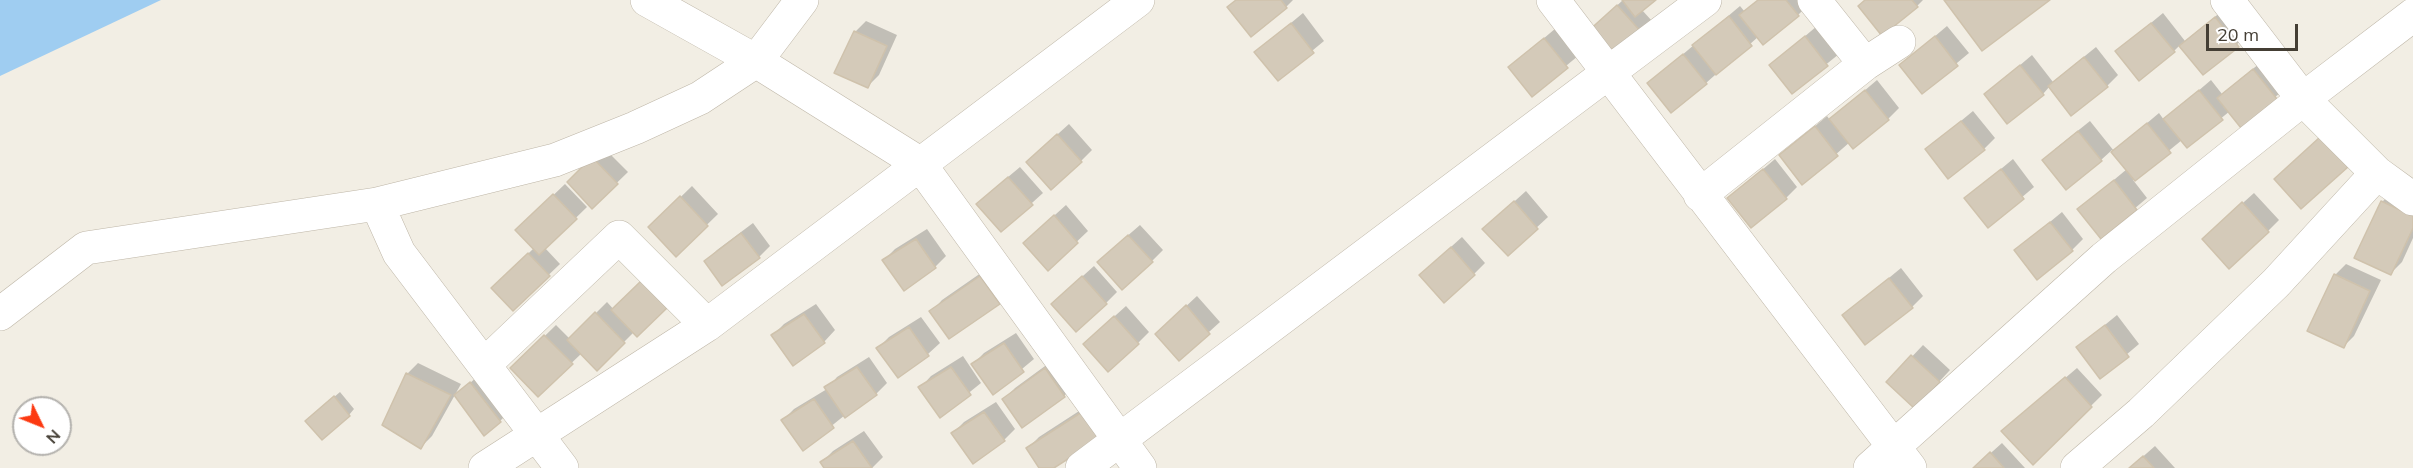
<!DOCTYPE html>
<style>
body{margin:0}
#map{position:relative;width:2413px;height:468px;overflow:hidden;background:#f2eee4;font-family:Mulish,sans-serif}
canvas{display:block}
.north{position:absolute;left:12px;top:396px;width:60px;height:60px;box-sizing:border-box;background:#fff;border:2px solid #b4b2ae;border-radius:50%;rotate:133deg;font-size:16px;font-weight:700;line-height:24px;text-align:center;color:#443e34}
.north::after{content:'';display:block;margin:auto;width:21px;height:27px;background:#fc3911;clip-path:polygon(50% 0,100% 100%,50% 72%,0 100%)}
.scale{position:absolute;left:2206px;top:24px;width:92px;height:27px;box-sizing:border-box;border:3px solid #443e34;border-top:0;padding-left:8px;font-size:18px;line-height:21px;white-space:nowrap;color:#443e34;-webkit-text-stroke:4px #fff;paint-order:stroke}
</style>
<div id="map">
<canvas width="2413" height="468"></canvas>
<div class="north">N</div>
<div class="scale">20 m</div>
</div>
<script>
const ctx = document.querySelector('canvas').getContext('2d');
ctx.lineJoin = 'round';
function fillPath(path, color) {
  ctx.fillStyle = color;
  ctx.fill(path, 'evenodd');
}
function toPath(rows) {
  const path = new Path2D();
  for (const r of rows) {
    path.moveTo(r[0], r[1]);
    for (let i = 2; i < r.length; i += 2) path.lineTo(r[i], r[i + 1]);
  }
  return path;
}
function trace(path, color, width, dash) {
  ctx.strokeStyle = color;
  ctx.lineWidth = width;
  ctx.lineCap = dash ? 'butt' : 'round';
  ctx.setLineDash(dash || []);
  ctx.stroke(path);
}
const water = toPath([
 [0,0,161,0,0,76]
]);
const shadow = toPath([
 [1237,0,1293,0,1286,7],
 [1623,0,1654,0,1642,10,1652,21,1641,32,1599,22],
 [1758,0,1806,0,1809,4,1798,15,1758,37,1706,83,1649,83,1740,6,1745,12],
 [1865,0,1923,0,1917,6],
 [2227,7,2249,34,2203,73,2180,45,2174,51,2117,51,2163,13,2185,41],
 [1303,13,1324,41,1278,79,1256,52],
 [866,21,897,35,879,75,867,87,855,32],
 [1817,26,1839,54,1792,92,1771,65],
 [1947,26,1969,53,1922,92,1901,65],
 [1556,28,1578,56,1532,94,1510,67],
 [2096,47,2118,75,2107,86,2050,86,2043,94,1986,94,2032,55,2053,82],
 [2265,59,2287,87,2241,126,2230,111,2187,146,2182,140,2133,180,2147,198,2101,237,2079,209,2127,169,2112,150,2101,160,2055,149,2090,121,2114,151,2159,113,2164,120,2211,80,2222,94],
 [1877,80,1899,108,1888,119,1850,142,1803,183,1781,155,1827,116,1830,120],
 [1973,111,1995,138,1984,149,1927,149],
 [1069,124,1092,150,1081,161,1039,151],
 [604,148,628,172,592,207,569,182],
 [1775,159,1797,187,1786,198,1729,198],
 [2013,159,2034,187,1988,226,1966,198],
 [1020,167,1043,193,1002,230,989,193],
 [565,184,587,207,545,248,560,264,513,309,493,288,534,248,517,230],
 [692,186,718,214,676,255,650,227],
 [1526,191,1548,217,1508,254,1496,218],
 [2393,191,2413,200,2413,238,2402,262,2391,273,2382,202],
 [2254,193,2279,220,2268,231,2215,228],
 [1066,205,1088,231,1048,269,1036,232],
 [2062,212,2083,239,2072,250,2016,250],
 [753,223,770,246,759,257,706,261,717,250],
 [1140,225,1163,250,1152,261,1110,251],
 [927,229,946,256,935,267,884,260,895,249],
 [1462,237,1485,263,1474,274,1432,264],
 [2346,264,2381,280,2354,336,2343,347,2335,275],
 [991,266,1010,292,999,303,931,312,942,300],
 [1094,266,1117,292,1106,303,1064,293],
 [1901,268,1923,296,1912,307,1844,315],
 [1197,296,1220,322,1179,359,1168,323],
 [607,302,634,332,597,369,582,353,538,395,512,368,556,325,570,339],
 [816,304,835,330,824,342,773,335,784,324],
 [1126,306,1149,332,1138,343,1096,333],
 [2117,315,2139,344,2100,377,2078,347],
 [921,317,940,343,928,354,898,376,878,348,889,337],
 [1016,333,1034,359,993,393,973,364,984,353],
 [1923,345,1950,370,1926,396,1888,382],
 [963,356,981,383,940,416,920,388,931,376],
 [869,357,887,383,876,394,845,415,803,449,783,420,794,409,827,389,837,377],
 [1056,358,1075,385,1064,396,1004,399,1015,388],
 [418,363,461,384,432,436,421,447,407,374],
 [2077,368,2102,395,2033,463,2003,431],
 [482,372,511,410,500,421,456,396],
 [340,392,354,409,349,415,313,415],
 [996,402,1015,429,1004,440,953,433,964,422],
 [1093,402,1051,468,1041,468,1028,448,1039,437],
 [864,431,883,457,872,468,826,468,822,462,833,451],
 [2002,443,2025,468,1974,468],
 [2155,446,2175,468,2130,468]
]);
const building = toPath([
 [1236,0,1281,0,1287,8,1251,37,1227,7,1236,0],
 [1622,0,1656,0,1635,17,1622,0],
 [1758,0,1786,0,1799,16,1763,45,1739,15,1758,0],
 [1865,0,1912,0,1918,7,1882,36,1858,6,1865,0],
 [1944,0,2050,0,1982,51,1944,0],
 [1617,5,1642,33,1611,61,1586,33,1617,5],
 [1729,16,1752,46,1716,75,1692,45,1729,16],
 [2215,17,2239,47,2203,75,2179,46,2215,17],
 [1291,23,1314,53,1278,81,1254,52,1291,23],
 [2151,23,2175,52,2139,81,2115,51,2151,23],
 [854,31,887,46,868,88,834,73,854,31],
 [1805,36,1828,66,1792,94,1769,65,1805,36],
 [1935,36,1958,66,1922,94,1899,65,1935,36],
 [1544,38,1568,68,1532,97,1508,67,1544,38],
 [1683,54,1707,84,1671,113,1647,83,1683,54],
 [2084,57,2108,87,2071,116,2048,86,2084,57],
 [2020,65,2044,95,2007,124,1984,94,2020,65],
 [2253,69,2277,99,2241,128,2217,98,2253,69],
 [1865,90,1889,120,1853,149,1829,119,1865,90],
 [2199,90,2223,120,2187,148,2163,119,2199,90],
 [1961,121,1985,150,1948,179,1925,149,1961,121],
 [2147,123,2171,153,2135,181,2111,152,2147,123],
 [1815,126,1838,156,1802,185,1779,155,1815,126],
 [2078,131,2102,161,2066,190,2042,160,2078,131],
 [1057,134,1082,162,1051,190,1026,162,1057,134],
 [2320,137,2348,167,2301,209,2274,179,2320,137],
 [592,157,618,184,592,209,567,182,592,157],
 [1763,169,1787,199,1751,228,1727,198,1763,169],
 [2001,169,2024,199,1988,228,1964,198,2001,169],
 [1008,177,1033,205,1001,232,976,204,1008,177],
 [2114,180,2137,210,2101,239,2077,209,2114,180],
 [553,194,577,219,539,255,515,230,553,194],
 [680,196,708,226,676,257,648,227,680,196],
 [1514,201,1538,229,1508,256,1482,229,1514,201],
 [2381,201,2413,216,2413,228,2391,275,2354,258,2381,201],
 [2242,202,2269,232,2229,269,2202,239,2242,202],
 [1054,215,1078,243,1048,271,1023,243,1054,215],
 [2050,222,2073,251,2037,280,2014,250,2050,222],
 [741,233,760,258,722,286,704,261,741,233],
 [1128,235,1153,262,1122,290,1097,262,1128,235],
 [916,239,936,268,904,291,882,260,916,239],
 [1451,247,1475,275,1444,303,1419,275,1451,247],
 [528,253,550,276,513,311,491,288,528,253],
 [2334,274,2370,291,2344,348,2307,331,2334,274],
 [980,276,1000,304,949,339,929,311,980,276],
 [1082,276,1107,304,1076,332,1051,304,1082,276],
 [1889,278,1913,308,1865,345,1842,315,1889,278],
 [641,281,667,308,637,337,611,310,641,281],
 [1186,305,1210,334,1179,361,1155,334,1186,305],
 [595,312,625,343,597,371,567,340,595,312],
 [804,314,825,343,793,366,771,335,804,314],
 [1114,316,1139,344,1108,372,1083,344,1114,316],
 [2105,325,2129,357,2100,379,2076,347,2105,325],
 [909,327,929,356,898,378,876,348,909,327],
 [544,335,573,364,538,397,510,368,544,335],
 [1004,343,1024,372,993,395,971,364,1004,343],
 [1911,355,1940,382,1915,409,1886,382,1911,355],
 [857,367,877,395,845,418,824,387,857,367],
 [951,367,971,395,940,418,918,387,951,367],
 [1045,368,1065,397,1022,428,1002,399,1045,368],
 [406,373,451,395,421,449,382,425,406,373],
 [2065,377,2092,407,2033,465,2001,431,2065,377],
 [470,382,501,422,484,436,454,395,470,382],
 [334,396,350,416,322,440,305,421,334,396],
 [814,399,834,428,803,451,781,420,814,399],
 [984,412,1005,441,973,464,951,433,984,412],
 [1082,412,1099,439,1054,468,1039,468,1026,448,1082,412],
 [853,441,872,468,824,468,820,462,853,441],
 [1990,452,2004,468,1973,468,1990,452],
 [2143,456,2154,468,2129,468,2143,456]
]);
const minor = toPath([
 [647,0,756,61,919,163,1140,468],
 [1553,0,1910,468],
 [1814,0,1865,64],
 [2227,0,2303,99,2377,173,2413,199],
 [1700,195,1865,64,1899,42],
 [377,204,399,253,562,468],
 [0,314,86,248,377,204,555,160,635,128,700,98,756,61,802,0],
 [484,365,619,237,707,325],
 [485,468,707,325,1138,0],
 [1082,468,1705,0],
 [1870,468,2104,258,2303,99,2413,15],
 [2077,468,2141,413,2276,283,2377,173]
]);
fillPath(water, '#9fcdf1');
fillPath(shadow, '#0003');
fillPath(building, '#d4cab9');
trace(building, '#cfc2ac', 1.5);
trace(minor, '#beb6a7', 34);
trace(minor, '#fff', 33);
</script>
